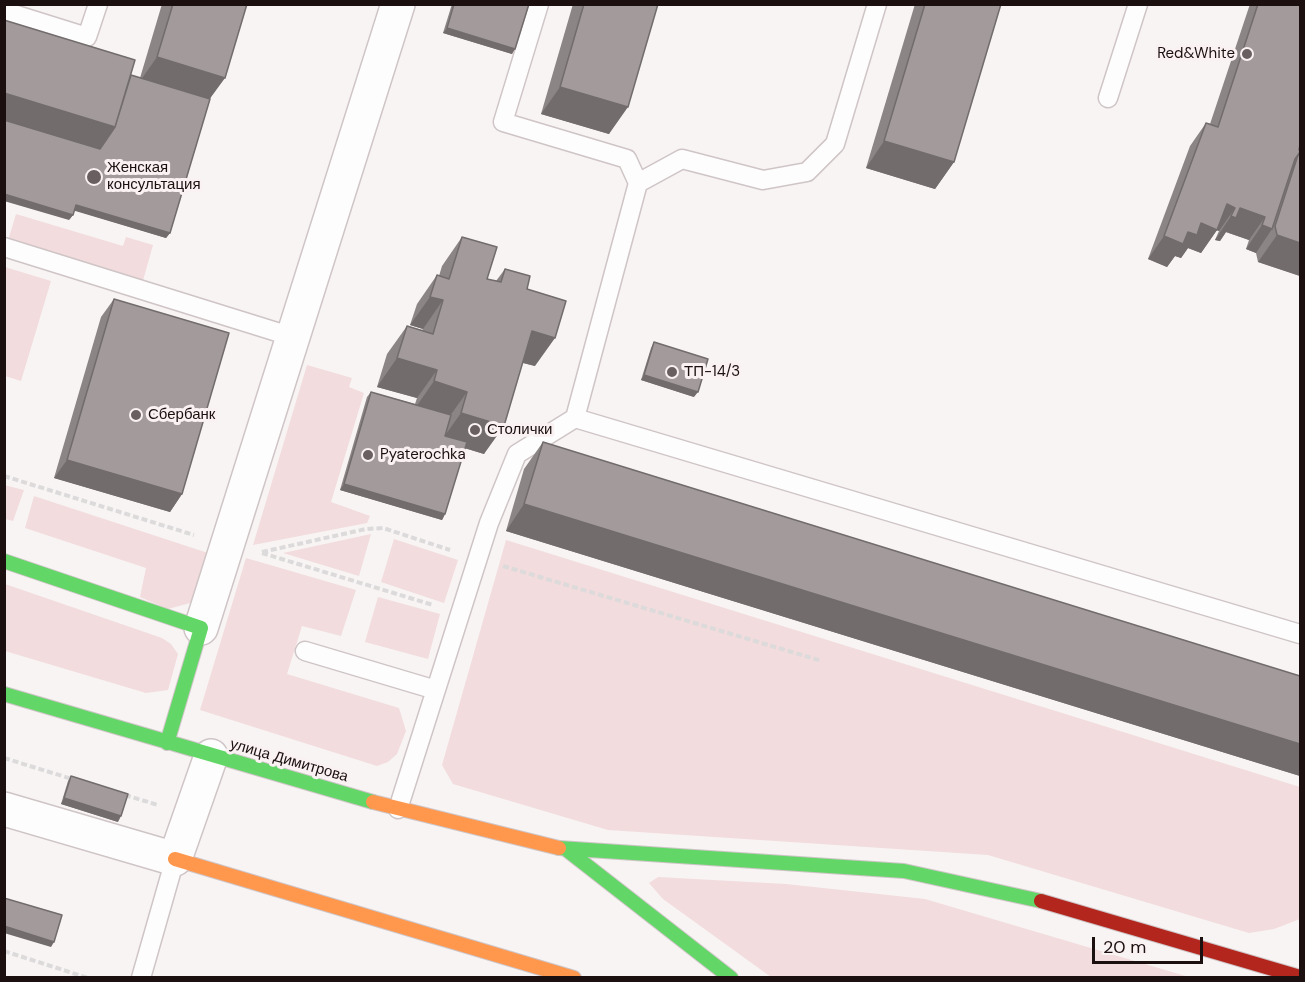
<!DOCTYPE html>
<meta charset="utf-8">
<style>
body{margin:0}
#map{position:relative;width:1305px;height:982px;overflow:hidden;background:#f8f4f4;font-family:"DM Sans",sans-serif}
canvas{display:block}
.frame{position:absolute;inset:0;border:6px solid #1c0f10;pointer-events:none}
.scale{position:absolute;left:1092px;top:937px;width:111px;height:27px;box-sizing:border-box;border:3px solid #1c0f10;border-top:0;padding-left:8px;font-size:18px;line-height:21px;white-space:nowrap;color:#1c0f10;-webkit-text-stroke:4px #faf2f2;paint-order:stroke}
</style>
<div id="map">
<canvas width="1305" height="982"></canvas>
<div class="frame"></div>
<div class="scale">20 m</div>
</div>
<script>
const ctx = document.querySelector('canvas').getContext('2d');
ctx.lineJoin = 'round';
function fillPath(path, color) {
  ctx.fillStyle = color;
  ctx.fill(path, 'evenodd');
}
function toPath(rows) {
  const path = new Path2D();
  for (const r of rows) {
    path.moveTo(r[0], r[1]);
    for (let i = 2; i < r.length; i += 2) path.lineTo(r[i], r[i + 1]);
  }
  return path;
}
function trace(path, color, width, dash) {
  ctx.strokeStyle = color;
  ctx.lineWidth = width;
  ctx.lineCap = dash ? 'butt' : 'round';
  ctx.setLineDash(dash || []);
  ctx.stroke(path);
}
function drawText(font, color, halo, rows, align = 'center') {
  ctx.font = font + ' "DM Sans",sans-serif';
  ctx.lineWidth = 6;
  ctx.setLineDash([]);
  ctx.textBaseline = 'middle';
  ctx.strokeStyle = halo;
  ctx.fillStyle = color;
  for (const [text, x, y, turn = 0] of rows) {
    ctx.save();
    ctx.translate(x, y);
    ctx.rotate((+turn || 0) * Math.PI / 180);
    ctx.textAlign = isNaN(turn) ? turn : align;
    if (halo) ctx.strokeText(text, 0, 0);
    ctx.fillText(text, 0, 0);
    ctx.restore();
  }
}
const green = toPath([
 [16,214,123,246,126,237,153,245,142,284,7,244],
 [5,267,51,281,21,381,5,376],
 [307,365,352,378,349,387,364,393,331,502,370,516,367,523,253,545],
 [4,485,24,490,13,521,5,519],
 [34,496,211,554,197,596,190,603,168,609,140,597,146,568,25,528],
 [371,534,359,576,283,553],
 [394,539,458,560,444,603,381,582],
 [506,540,1300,787,1300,919,1274,929,1249,933,988,855,608,830,453,784,442,765],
 [246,558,356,590,341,636,302,626,287,674,399,708,406,731,397,754,388,762,377,766,200,710],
 [5,584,162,638,171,644,178,654,168,690,146,693,5,651],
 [378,597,440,614,428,659,365,642],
 [658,877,786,884,925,899,1189,977,771,977,663,899,649,883]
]);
const path = toPath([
 [4,476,194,535],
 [262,552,366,529,383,528,450,550],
 [262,553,433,605],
 [503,566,822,661],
 [4,758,72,779],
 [125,795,158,805],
 [4,951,88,978]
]);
const lane = toPath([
 [539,4,503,122,627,159,638,183,575,418],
 [4,11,87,37,98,4],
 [1108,98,1138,4],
 [638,183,682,159,763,180,807,172,835,144,877,4],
 [4,247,293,337],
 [305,651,436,690],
 [398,809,489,523,517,454,575,418,1300,634],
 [141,978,175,859]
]);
const street = toPath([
 [201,628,398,4],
 [4,809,175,859,211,756]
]);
const fast = toPath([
 [4,561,201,628,167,743],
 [4,694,373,802],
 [559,848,904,871,1041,901],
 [567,850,731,978]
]);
const slow = toPath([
 [373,802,559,848],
 [175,859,574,978]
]);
const jam = toPath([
 [1041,901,1300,977]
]);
const wall = toPath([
 [162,4,247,4,210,99,170,233,166,238,74,210,73,215,69,220,131,75,140,78],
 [452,4,529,4,512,54,443,33],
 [573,4,658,4,609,134,541,114],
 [915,4,1001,4,954,162,935,189,866,168],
 [1250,4,1300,4,1298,155,1300,156,1300,276,1258,262,1256,253,1246,249,1249,240,1226,232,1220,241,1215,240,1219,231,1217,230,1201,253,1188,248,1181,258,1175,256,1167,267,1148,259,1190,146,1206,123,1210,124],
 [462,237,487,279,496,281,505,269,527,289,535,366,523,363,484,454,465,448,445,514,442,520,340,490,367,397,371,392,415,404,417,398,377,387,387,354,407,326,422,330,423,329,410,325,417,304,437,275,439,276,442,266],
 [114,299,182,494,170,512,54,478,101,317],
 [654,342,694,397,641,380,651,348],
 [543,442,1300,676,1300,776,506,531,524,469],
 [71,776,118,822,61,804,68,781]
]);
const shadedWall = toPath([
 [447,28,515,49,512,54,443,33],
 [157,57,225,78,206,104,138,84],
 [560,87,628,107,609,134,541,114],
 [4,93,115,127,96,154,4,126],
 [884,141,954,162,935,189,866,168],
 [4,194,73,215,69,220,4,201],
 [1227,204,1235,208,1219,231,1217,230,1201,253,1188,248,1181,258,1175,256,1167,267,1148,259,1164,236,1188,232,1201,223],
 [76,205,170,233,166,238,72,210],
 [1240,208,1265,217,1249,240,1226,232,1220,241,1215,240,1231,216],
 [1262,225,1272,229,1256,253,1246,249],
 [1277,235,1300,243,1300,276,1258,262],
 [430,297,443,300,423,329,410,325],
 [532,331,555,338,535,366,512,360],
 [397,358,437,370,417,398,377,387],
 [644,375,698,392,694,397,641,380],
 [434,381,467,392,447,420,414,410],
 [461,413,504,426,484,454,441,441],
 [67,460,182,494,170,512,54,478],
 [344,484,445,514,442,520,340,490],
 [524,504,1300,744,1300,776,506,531],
 [64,798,121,816,118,822,61,804],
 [4,926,54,942,51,947,4,933]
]);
const building = toPath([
 [173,4,247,4,225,78,157,57,173,4],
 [454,4,529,4,515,49,447,28,454,4],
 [584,4,658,4,628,107,560,87,584,4],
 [925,4,1001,4,954,162,884,141,925,4],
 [1258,4,1300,4,1300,144,1299,150,1300,150,1300,152,1295,159,1272,229,1262,225,1265,217,1240,208,1236,218,1231,216,1235,208,1227,204,1217,230,1201,223,1197,235,1188,232,1183,244,1164,236,1206,123,1218,127,1258,4],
 [4,20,135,60,115,127,4,93,4,20],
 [131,75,210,99,170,233,76,205,73,215,4,194,4,120,100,149,115,127,131,75],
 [1298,155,1300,156,1300,243,1277,235,1275,226,1298,155],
 [462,237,497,247,487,279,501,282,505,269,530,276,527,289,566,301,555,338,532,331,504,426,461,413,467,392,434,381,437,370,397,358,407,326,433,334,443,300,430,297,437,275,449,279,462,237],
 [114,299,229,333,182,494,67,460,114,299],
 [654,342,708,359,698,392,644,375,654,342],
 [371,392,451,415,445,436,467,442,445,514,344,484,371,392],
 [543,442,1300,676,1300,744,524,504,543,442],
 [71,776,128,794,121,816,64,798,71,776],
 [4,898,62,915,54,942,4,926,4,898]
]);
const markers = [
 [1247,54,6,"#695f60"],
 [94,177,8,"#695f60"],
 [672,372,6,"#695f60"],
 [136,415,6,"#695f60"],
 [475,430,6,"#695f60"],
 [368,455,6,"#695f60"]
];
const poiNames = [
 ["Red&White",1235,54,"right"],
 ["Женская",107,168],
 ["консультация",107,185],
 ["ТП-14/3",684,372],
 ["Сбербанк",148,415],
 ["Столички",487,430],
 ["Pyaterochka",380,455]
];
const streetNames = [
 ["улица Димитрова",289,761,16]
];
fillPath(green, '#f2dcdd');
trace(lane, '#cfc5c6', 21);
trace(street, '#cfc5c6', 36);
trace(fast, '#cfc5c6', 16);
trace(slow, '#cfc5c6', 16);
trace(jam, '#cfc5c6', 16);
trace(path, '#dcdada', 4, [6, 3]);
trace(lane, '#fefdfd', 18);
trace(street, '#fefdfd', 33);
trace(fast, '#63d668', 14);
trace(slow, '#ff974d', 14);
trace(jam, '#b3261e', 14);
fillPath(wall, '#8c8585');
fillPath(shadedWall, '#726c6c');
fillPath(building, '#a39b9b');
trace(building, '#726c6c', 1.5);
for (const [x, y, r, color] of markers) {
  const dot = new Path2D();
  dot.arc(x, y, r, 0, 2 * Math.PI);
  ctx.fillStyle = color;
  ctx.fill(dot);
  trace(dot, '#faf2f2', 2);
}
drawText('15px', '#1c0f10', '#faf2f2', poiNames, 'left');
drawText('15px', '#1c0f10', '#faf2f2', streetNames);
</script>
